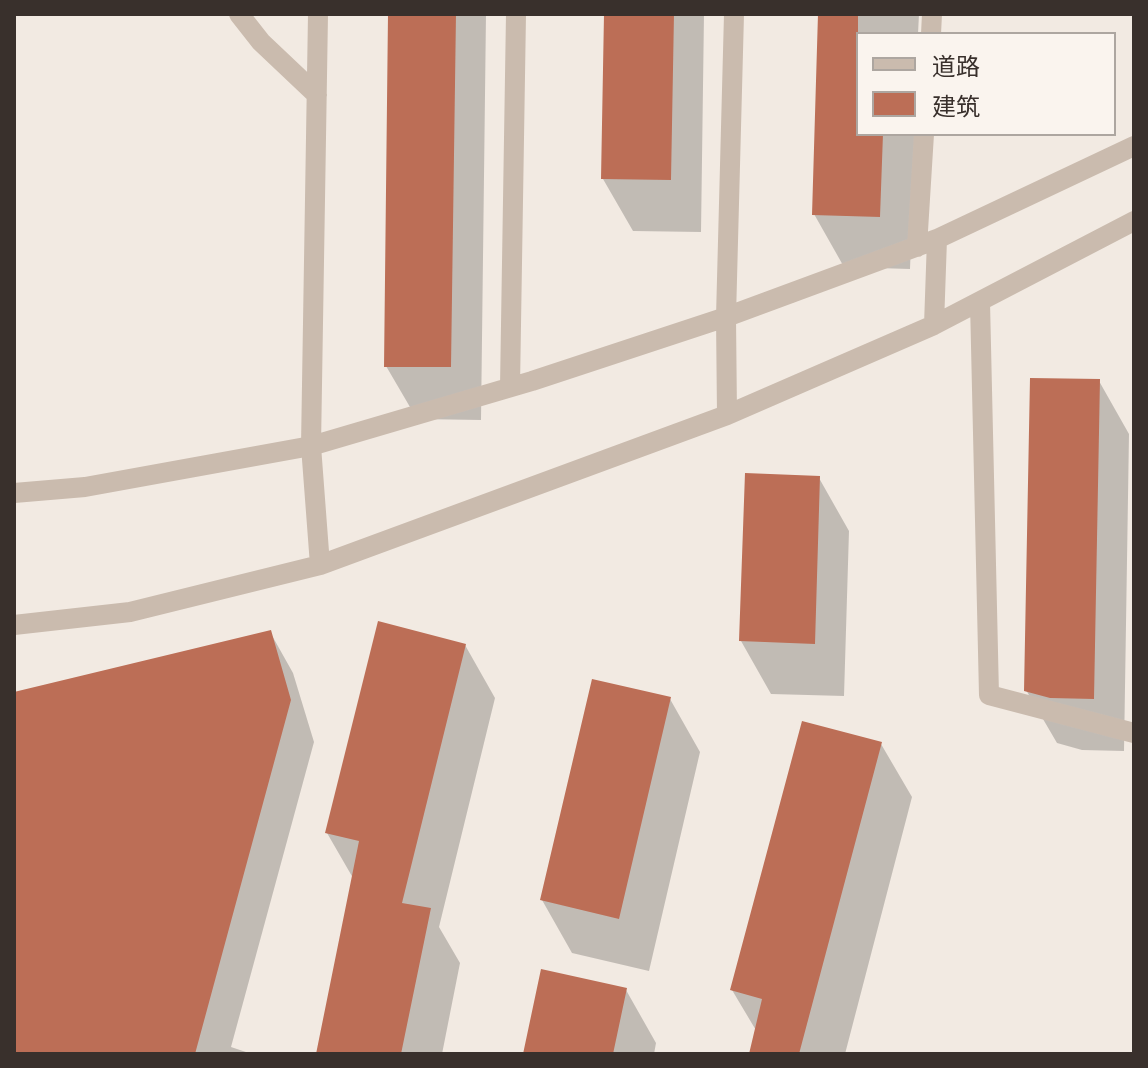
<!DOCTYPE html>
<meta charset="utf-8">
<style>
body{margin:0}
#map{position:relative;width:1148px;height:1068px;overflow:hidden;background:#f2eae2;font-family:"Public Sans","Noto Sans SC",sans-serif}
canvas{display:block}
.frame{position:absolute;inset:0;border:16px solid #39302c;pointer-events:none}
.legend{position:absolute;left:856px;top:32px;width:260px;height:104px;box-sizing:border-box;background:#faf4ee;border:2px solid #ada6a0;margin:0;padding:10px 14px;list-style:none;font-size:24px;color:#39302c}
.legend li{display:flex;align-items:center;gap:16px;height:40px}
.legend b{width:40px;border:2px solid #ada6a0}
</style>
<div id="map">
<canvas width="1148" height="1068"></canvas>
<div class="frame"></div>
<ul class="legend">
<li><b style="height:10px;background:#cabbae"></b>道路</li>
<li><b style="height:22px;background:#bc6e56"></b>建筑</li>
</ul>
</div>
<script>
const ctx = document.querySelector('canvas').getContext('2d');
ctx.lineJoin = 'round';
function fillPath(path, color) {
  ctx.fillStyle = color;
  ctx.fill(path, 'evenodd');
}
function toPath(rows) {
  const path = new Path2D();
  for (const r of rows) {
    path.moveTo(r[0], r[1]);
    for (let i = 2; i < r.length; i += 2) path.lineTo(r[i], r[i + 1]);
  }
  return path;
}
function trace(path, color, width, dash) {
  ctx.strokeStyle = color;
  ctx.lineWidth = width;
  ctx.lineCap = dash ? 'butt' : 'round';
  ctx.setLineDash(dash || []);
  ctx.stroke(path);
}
const shadow = toPath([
 [390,14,486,14,481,420,417,419,386,366],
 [606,14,704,14,701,232,633,231,603,179],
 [820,14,919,14,918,34,858,34,858,134,915,134,910,269,844,267,814,214],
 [1099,381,1129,434,1124,751,1082,750,1057,743,1026,690],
 [819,478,849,531,844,696,771,694,741,641],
 [270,632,293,673,314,742,231,1047,252,1054,14,1054,14,694],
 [465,645,495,698,439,927,460,963,442,1054,318,1054,353,878,327,833],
 [670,699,700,752,649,971,572,953,542,900],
 [881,744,912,797,845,1054,751,1054,757,1032,732,990],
 [626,990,656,1043,654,1054,525,1054]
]);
const building = toPath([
 [388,14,456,14,451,367,384,367],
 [604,14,674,14,671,180,601,179],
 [818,14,858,14,858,134,883,134,880,217,812,215],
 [1030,378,1100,379,1094,699,1050,698,1024,691],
 [745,473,820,476,815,644,739,641],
 [378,621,466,644,402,903,431,908,401,1054,316,1054,359,841,325,833],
 [271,630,291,700,195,1054,14,1054,14,692],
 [592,679,671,697,619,919,540,900],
 [802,721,882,742,799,1054,749,1054,762,999,730,990],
 [541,969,627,988,613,1054,523,1054]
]);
const street = toPath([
 [239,14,261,42,317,95],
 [318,14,311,446,320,565],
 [931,34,932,14],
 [917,247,924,134],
 [980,302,989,695,1134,733],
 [934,325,937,239],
 [510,387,516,14],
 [727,415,726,317,734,14],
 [14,493,85,487,311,446,532,381,726,317,937,239,1134,146],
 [14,625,130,612,320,565,727,415,934,325,1134,221]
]);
fillPath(shadow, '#0003');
fillPath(building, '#bc6e56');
trace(street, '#cabbae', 20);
</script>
